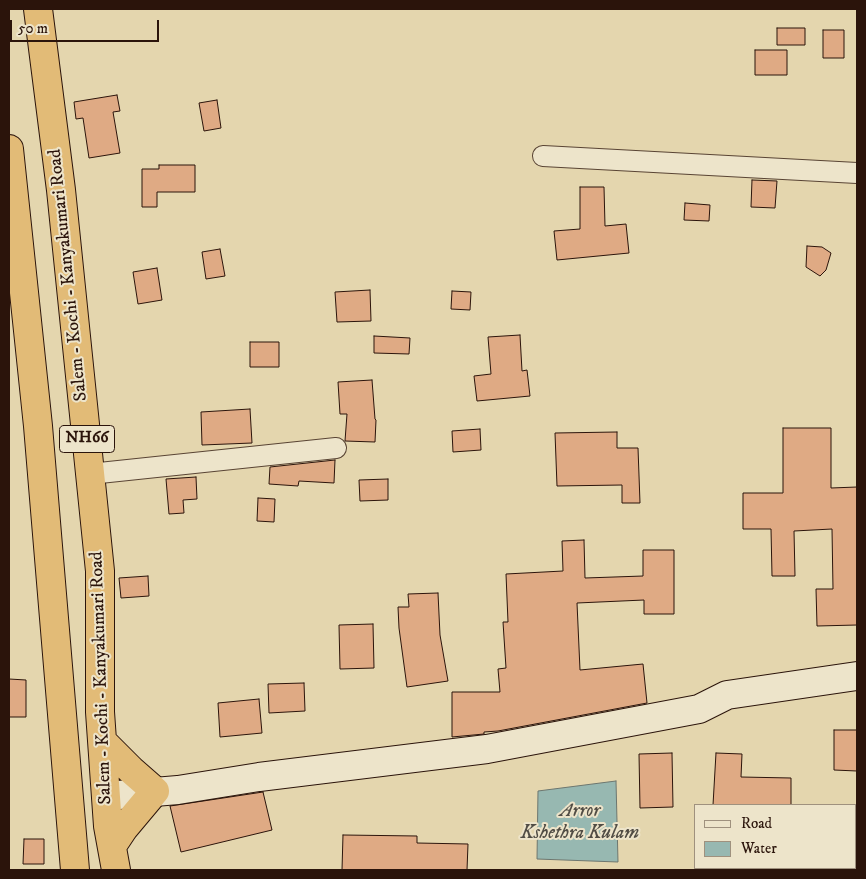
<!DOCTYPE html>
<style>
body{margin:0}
#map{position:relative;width:866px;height:879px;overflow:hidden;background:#e4d6ae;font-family:"IM FELL DW Pica",serif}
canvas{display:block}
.frame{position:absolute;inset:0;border:10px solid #2b140b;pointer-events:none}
.legend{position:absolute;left:694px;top:804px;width:162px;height:65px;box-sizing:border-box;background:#ede4ca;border:1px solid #9f917e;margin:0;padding:6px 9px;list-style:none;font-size:15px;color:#2b140b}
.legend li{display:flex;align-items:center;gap:10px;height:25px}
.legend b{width:25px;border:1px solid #9f917e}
.scale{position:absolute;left:10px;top:20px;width:149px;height:22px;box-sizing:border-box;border:2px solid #2b140b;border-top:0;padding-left:6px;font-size:15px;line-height:18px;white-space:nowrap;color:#2b140b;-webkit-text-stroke:4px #ede4ca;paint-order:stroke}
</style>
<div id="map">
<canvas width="866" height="879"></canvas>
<div class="frame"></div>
<ul class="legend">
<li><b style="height:6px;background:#ede4ca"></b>Road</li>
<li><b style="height:14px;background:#97b8b1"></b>Water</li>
</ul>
<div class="scale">50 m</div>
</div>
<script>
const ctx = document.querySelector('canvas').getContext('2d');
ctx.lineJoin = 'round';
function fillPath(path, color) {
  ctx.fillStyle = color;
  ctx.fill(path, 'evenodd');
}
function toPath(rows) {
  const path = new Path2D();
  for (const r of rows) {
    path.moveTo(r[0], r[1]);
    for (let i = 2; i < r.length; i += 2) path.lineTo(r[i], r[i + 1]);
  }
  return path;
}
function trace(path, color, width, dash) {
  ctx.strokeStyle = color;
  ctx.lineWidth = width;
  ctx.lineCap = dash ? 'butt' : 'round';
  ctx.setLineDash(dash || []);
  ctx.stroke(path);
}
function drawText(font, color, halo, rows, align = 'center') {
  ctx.font = font + ' "IM FELL DW Pica",serif';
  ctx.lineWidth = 4;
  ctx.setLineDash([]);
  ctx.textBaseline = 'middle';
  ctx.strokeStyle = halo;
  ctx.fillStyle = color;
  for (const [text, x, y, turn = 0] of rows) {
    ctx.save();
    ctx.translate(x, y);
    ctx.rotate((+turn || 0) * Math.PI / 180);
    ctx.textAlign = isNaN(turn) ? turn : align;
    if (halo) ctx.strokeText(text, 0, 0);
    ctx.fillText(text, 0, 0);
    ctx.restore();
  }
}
const water = toPath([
 [616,781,618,862,537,859,538,791,616,781]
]);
const building = toPath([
 [777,28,805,28,805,45,777,45,777,28],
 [823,30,844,30,844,58,823,58,823,30],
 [755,50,787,50,787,75,755,75,755,50],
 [117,95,120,111,113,112,120,153,89,158,83,118,76,119,74,102,117,95],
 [217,100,221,128,204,131,199,103,217,100],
 [159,165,195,165,195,192,157,192,157,207,142,207,142,169,159,169,159,165],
 [752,180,777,181,775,208,751,207,752,180],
 [580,187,604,187,605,226,626,224,629,253,557,260,554,231,580,229,580,187],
 [685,203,710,205,709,221,684,220,685,203],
 [807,246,822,247,831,253,826,270,820,276,806,267,807,246],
 [220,249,225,276,206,279,202,252,220,249],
 [157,268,162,300,138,304,133,272,157,268],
 [370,290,371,321,337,322,335,292,370,290],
 [452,291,471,292,470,310,451,309,452,291],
 [520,335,522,371,527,370,530,396,477,401,474,376,491,374,488,337,520,335],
 [374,336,410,338,409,354,374,353,374,336],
 [250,342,279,342,279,367,250,367,250,342],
 [372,380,375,419,376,420,375,442,345,441,347,414,340,414,338,382,372,380],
 [250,409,252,443,202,445,201,412,250,409],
 [783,428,831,428,831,488,857,487,857,625,817,626,816,589,833,589,832,529,794,531,795,576,772,576,771,529,743,529,743,493,783,493,783,428],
 [480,429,481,450,453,452,452,431,480,429],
 [617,432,617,448,638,448,640,503,622,503,622,485,557,486,555,433,617,432],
 [335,460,334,483,299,481,298,486,269,484,270,467,335,460],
 [196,477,197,499,183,500,184,513,169,514,166,479,196,477],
 [388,479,388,500,360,501,359,480,388,479],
 [258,498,275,499,274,522,257,521,258,498],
 [584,540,585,578,643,576,643,550,674,550,674,614,644,614,644,600,577,603,580,670,643,664,647,703,498,731,484,732,484,734,452,737,452,692,500,692,498,669,506,668,503,622,508,622,506,574,563,571,562,541,584,540],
 [148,576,149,596,121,598,119,578,148,576],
 [438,593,440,635,448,681,407,687,399,628,398,607,409,607,408,594,438,593],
 [373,624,374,668,340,669,339,625,373,624],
 [9,679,26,680,26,717,9,717,9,679],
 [304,683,305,711,269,713,268,684,304,683],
 [259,699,262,733,220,737,218,703,259,699],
 [834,730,857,730,857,771,834,770,834,730],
 [672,753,673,807,640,808,639,754,672,753],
 [716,753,742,754,741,777,791,778,791,805,713,805,716,753],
 [263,792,272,830,181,852,170,806,263,792],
 [343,835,417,836,417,843,468,844,467,870,342,870,343,835],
 [24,839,44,839,44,864,23,864,24,839]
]);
const street = toPath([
 [543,156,857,173],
 [90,474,336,448]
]);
const secondary = toPath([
 [107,796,178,790,259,777,487,749,699,709,727,695,857,676]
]);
const highway = toPath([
 [38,9,61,190,100,571,100,712,108,826,116,870],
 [9,149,38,426,75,870],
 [103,742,131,770,155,791,124,828,112,846]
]);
const shields = [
 [87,439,55]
];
const shieldNames = [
 ["NH66",87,439]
];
const streetNames = [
 ["Salem - Kochi - Kanyakumari Road",69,275,-96],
 ["Salem - Kochi - Kanyakumari Road",102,678,-92]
];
const waterNames = [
 ["Arror",580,812],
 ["Kshethra Kulam",580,834]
];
fillPath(water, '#97b8b1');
trace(water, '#6c766f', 1);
fillPath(building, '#dfaa84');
trace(building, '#2b140b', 1);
trace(street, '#594434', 22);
trace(secondary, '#2b140b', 30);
trace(highway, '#2b140b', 30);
trace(street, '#ede4ca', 20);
trace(secondary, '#ede4ca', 28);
trace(highway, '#e2bb77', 28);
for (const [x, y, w] of shields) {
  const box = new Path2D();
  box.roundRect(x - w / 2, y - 13.5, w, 27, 4);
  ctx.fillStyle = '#ede4ca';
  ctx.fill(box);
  trace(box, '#2b140b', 1);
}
drawText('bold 16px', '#2b140b', null, shieldNames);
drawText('18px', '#2b140b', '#ede4ca', streetNames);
drawText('italic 19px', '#514d45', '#ede4ca', waterNames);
</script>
